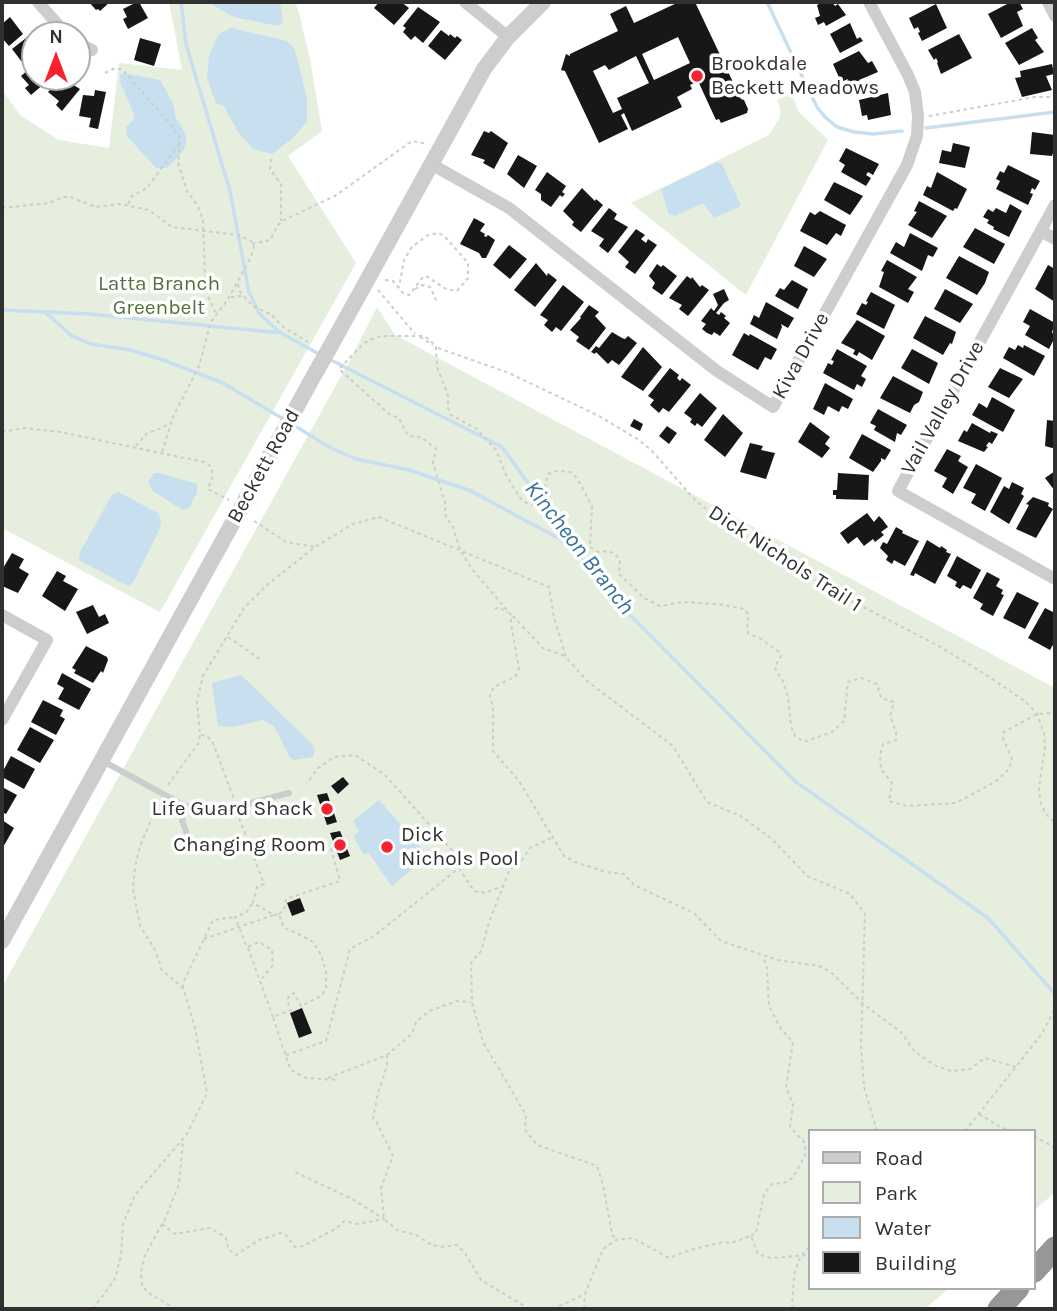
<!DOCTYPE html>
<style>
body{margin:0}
#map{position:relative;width:1057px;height:1311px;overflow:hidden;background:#fff;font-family:Karla,sans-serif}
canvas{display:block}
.frame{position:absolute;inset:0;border:4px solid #303030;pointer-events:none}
.legend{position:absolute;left:808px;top:1129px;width:228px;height:161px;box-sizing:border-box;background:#fff;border:2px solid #acacac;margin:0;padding:9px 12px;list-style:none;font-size:21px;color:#303030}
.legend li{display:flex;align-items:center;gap:14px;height:35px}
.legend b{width:35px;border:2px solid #acacac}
.north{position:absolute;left:21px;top:21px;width:70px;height:70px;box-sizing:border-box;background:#fff;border:2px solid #acacac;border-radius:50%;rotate:0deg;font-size:19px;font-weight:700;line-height:28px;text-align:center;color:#303030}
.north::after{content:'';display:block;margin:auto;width:24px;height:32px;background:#f6232f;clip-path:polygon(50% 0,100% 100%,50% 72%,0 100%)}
</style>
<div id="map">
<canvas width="1057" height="1311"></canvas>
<div class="frame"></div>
<ul class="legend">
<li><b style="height:9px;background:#cdcdcd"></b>Road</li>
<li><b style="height:19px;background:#e6eedd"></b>Park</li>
<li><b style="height:19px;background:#c8dff0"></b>Water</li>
<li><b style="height:19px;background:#171717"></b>Building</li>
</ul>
<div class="north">N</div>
</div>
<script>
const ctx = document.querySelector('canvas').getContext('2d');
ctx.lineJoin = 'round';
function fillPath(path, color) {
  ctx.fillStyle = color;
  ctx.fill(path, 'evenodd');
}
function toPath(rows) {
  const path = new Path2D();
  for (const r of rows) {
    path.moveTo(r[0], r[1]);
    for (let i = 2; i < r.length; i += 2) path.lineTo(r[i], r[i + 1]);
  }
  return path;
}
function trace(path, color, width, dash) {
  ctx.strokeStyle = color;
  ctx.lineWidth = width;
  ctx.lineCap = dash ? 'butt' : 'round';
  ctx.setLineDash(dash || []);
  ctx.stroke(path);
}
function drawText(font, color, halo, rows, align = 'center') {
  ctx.font = font + ' Karla,sans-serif';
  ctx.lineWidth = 7;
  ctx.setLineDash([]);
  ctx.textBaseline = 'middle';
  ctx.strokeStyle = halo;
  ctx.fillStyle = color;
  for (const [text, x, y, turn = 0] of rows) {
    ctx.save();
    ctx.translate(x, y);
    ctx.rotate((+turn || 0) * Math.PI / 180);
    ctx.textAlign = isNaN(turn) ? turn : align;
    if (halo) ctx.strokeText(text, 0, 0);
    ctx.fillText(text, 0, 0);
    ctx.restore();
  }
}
const green = toPath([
 [169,2,294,2,298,9,310,59,322,131,288,156,356,263,160,612,2,528,2,90,20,115,59,140,109,148,119,63,182,70],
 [791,93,799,112,828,140,746,295,631,203,769,135,780,117,780,108,777,100],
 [377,307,395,335,1055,688,1055,1192,1034,1211,1034,1131,810,1131,810,1288,949,1288,925,1309,2,1309,2,987,350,360]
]);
const water = toPath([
 [211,2,280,2,283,22,278,26,234,17,216,7],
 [231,28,287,41,294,48,297,57,307,99,307,122,293,138,272,154,253,149,238,132,224,106,216,103,213,96,207,78,209,56,219,34],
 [123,73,160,80,173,103,176,118,186,135,186,144,183,151,167,168,156,168,127,136,126,127,133,120,134,114,120,82,120,75],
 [717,162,722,164,741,206,714,218,703,203,675,216,669,214,661,189],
 [154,473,159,473,197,484,197,493,189,508,183,510,179,508,153,491,148,482],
 [118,492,158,513,161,520,160,528,133,583,128,586,79,560,80,552,112,495],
 [241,675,312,744,315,751,313,757,294,760,290,758,274,726,263,720,234,727,218,726,212,683],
 [379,800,428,856,392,886,368,852,364,855,353,836,359,832,353,821]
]);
const stream = toPath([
 [181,2,186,44,230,191,249,292,259,313,280,333],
 [767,2,802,76,817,107,825,117,837,127,854,132,873,134,902,131],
 [926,128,1055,112],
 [2,310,90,314,281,333,319,354],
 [46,313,72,336,91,344,131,350,163,360,221,382,285,420],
 [329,359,502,447,607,592,796,782,988,918,1055,994],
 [292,424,329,447,356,459,409,470,471,491,571,545]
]);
const building = toPath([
 [89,2,110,2,100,11,98,9,96,10],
 [137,2,139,2,148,18,128,29,123,19,127,17,123,9],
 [379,2,401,2,409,8,394,25,374,8],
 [679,2,695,2,741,99,744,100,748,109,747,113,721,123,719,119,716,120,698,81,690,85,692,89,677,97,682,107,632,131,624,113,621,115,628,129,599,143,565,71,561,70,566,54,570,56,570,54,618,31,610,14,626,6,634,23],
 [678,37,690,63,654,80,642,54],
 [636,56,649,83,617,98,622,109,613,113,593,71,605,65,609,70],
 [823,2,832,2,835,6,838,4,846,15,826,26,824,22,818,25,815,18,820,16,817,5],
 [1011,2,1019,2,1023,9,1017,12,1023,26,1001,38,988,14],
 [936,4,947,28,922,41,918,33,920,32,918,27,914,29,909,18],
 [418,7,440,22,423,43,415,36,411,40,403,32,406,28,403,26],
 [10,17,23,34,9,46,2,38,2,24],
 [850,23,857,39,860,37,863,41,840,53,830,34],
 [1032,28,1038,38,1035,40,1044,52,1019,65,1005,43],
 [441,30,449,36,450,34,455,38,457,36,462,40,445,60,428,46],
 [959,34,972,58,941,74,937,63,938,62,936,58,934,60,928,50],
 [30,35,35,41,35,58,25,66,12,49],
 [140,38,161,44,154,66,134,60],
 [859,51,868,63,872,61,878,72,859,80,860,81,851,86,847,81,848,79,841,82,833,64],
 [35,64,35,77,52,77,31,95,25,88,29,85,21,76,29,69,30,71],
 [1052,64,1054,74,1046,76,1052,90,1022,97,1015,78,1021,77,1020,71],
 [61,77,80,89,62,111,56,105,59,101,48,92],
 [95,90,106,92,98,129,89,127,91,118,79,116,83,95,94,96],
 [888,93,891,115,868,120,867,115,862,116,859,100],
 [484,131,489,133,491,131,508,143,494,169,483,163,485,160,471,155],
 [1032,132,1055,135,1055,147,1052,156,1030,154],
 [953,143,970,147,965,168,939,163,942,150,951,152],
 [846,148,879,164,873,175,868,172,866,175,871,178,866,186,841,172,845,165,839,161],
 [518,155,537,166,524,188,507,174],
 [1008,165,1040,181,1035,190,1032,188,1030,193,1033,194,1028,205,996,189,1000,181,996,179,1000,171,1004,173],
 [547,172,566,186,562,192,565,194,562,197,560,195,551,207,541,200,541,194,535,190],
 [937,172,967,189,957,209,955,208,953,211,923,195,927,186,931,188],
 [834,182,863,196,850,215,824,200],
 [582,188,595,201,596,199,603,205,581,232,572,225,574,222,563,211],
 [919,201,947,216,932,238,908,225,917,212,914,211],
 [1010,204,1022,211,1009,237,993,229,994,227,987,223,989,220,983,217,988,209,993,212,996,208,1006,213],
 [609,208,617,214,614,219,628,227,608,253,599,246,604,239,591,231],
 [820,211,846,225,841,236,836,233,827,245,800,231,810,212,815,215],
 [474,218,485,224,480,231,485,234,484,236,486,237,488,235,495,240,486,258,482,258,479,253,460,244],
 [975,228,1005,244,994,264,963,247],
 [636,229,645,235,641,239,646,243,648,239,657,245,635,274,625,267,629,262,618,252],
 [910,233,938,248,933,257,928,255,922,271,890,253,896,242,904,247],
 [509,245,527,259,510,279,493,265],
 [804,246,827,259,814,277,794,266],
 [959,256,989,272,985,283,977,295,946,278],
 [887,260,917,277,908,289,914,292,908,303,879,287,884,272,881,271],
 [536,263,547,276,548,273,557,280,535,307,514,290],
 [657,264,661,267,663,265,677,276,662,295,652,288,655,283,649,276],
 [1048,265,1055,269,1055,302,1035,289],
 [687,276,691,279,692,277,700,287,702,285,709,290,688,316,679,309,682,305,669,298],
 [792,280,808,289,798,309,775,296,780,288,784,290],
 [563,285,584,302,561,331,556,327,552,332,544,325,548,320,540,315],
 [724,289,729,300,724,303,716,313,719,315,721,312,726,316,724,318,730,323,720,336,714,332,712,335,707,333,702,329,706,324,701,321,711,308,714,311,718,305,713,294],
 [945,289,973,304,960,323,934,309],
 [871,292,895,305,884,329,856,314,862,303,866,305,868,302,866,301],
 [766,302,794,318,788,328,781,324,782,327,777,339,750,324,754,315,759,318],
 [589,305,599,312,595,316,606,328,589,350,576,341,579,337,570,330,581,318,580,317],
 [1030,309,1055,323,1052,332,1055,337,1049,349,1025,335,1030,326,1023,322],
 [925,316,956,332,952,344,950,343,943,355,913,338],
 [857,320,885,336,872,360,859,352,857,356,853,354,855,350,841,343],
 [612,332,622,338,625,339,628,336,637,343,619,365,612,360,608,364,596,352,595,354,591,352,596,346,599,348],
 [744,333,749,336,750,334,777,349,771,360,765,357,758,370,732,355],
 [1018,345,1023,348,1024,345,1045,356,1034,376,1003,358,1009,347,1015,350],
 [643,347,662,367,643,391,621,377],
 [837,349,867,366,861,376,866,379,862,387,857,384,854,390,823,373,828,363,832,365,834,361,831,360],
 [912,349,938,363,929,384,901,368],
 [670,368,679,375,677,378,680,381,682,378,691,385,669,412,663,408,659,413,650,405,654,400,648,396],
 [1000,368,1023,379,1009,398,988,387],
 [893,376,923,392,919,402,914,405,910,413,880,398],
 [825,383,853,399,848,409,842,406,839,412,828,406,824,415,813,409],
 [700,393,717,408,702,427,697,423,695,426,690,422,692,419,684,413],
 [992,397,1015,410,1003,432,972,415,979,403,987,408],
 [878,409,907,425,901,435,897,433,895,442,874,430,876,426,870,423],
 [723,414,743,433,725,457,704,440],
 [634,419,643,424,640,431,630,426],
 [1047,420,1055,421,1055,447,1052,448,1045,446],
 [810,422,830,437,825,444,830,448,822,458,798,442],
 [972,423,990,433,991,431,998,434,992,444,989,442,986,446,988,447,984,452,958,441,964,430,967,432],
 [667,426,677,433,669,444,659,436],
 [862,434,891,450,885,460,881,458,881,461,873,472,849,458],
 [750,443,763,446,761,450,775,453,766,479,740,472],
 [947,449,961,456,958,461,968,467,953,494,942,487,947,478,934,471],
 [976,464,1002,478,985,511,971,503,976,494,963,488],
 [1055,471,1055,491,1045,478],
 [838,473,869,475,868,500,836,499,836,495,833,495,833,490,837,490],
 [1012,482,1024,488,1021,494,1024,496,1009,524,990,512,1004,486,1009,489],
 [1033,497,1049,503,1048,506,1053,509,1036,538,1016,529,1029,505,1026,504],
 [867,513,874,522,879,516,882,519,888,527,881,532,884,535,875,542,873,539,864,546,857,537,848,544,840,533],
 [896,527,903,531,902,533,919,541,905,566,894,560,892,564,886,560,888,556,880,548,883,542,887,544],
 [927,540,940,548,941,546,947,550,946,552,951,554,935,584,915,573,914,576,910,575],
 [12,553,24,559,19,568,29,574,18,593,2,586,2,570],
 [957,556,981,570,971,589,963,585,960,589,955,586,957,582,947,576],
 [57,571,66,576,63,581,78,589,65,611,42,596],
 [987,572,1000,579,996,586,1003,590,1001,594,1004,595,993,616,980,609,983,604,973,598],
 [1017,592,1039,603,1025,629,1003,618],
 [93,605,99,617,105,614,109,623,87,634,76,612],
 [1045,608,1055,613,1055,641,1050,650,1028,638],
 [86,646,107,657,108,660,103,673,101,671,93,683,74,673,76,670,72,668],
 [62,673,91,689,79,710,58,699,64,688,57,684],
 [43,700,63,710,60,716,65,719,56,735,31,722],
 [30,727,54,740,40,763,17,750],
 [11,756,35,769,24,789,2,777,2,773],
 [343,777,349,784,338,794,331,786],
 [2,787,17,795,6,814,2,812],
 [327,793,337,822,327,825,317,795],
 [2,820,14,828,2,849],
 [340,831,350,856,340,860,330,833],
 [300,898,305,911,292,916,287,903],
 [302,1008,312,1033,299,1038,290,1013]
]);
const path = toPath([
 [105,73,113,69,122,69,173,127,180,139,178,163,187,191,198,206,203,220,205,278,209,299,216,313],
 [929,116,1035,97,1055,97],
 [271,159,270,169,281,184,281,221],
 [128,204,132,196,147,188,180,143],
 [2,208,49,203,63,197,70,197,96,207,119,204,149,210,172,227,238,235,251,241,254,247,251,257,228,299,211,322,199,366,173,417,162,452],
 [252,244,270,240,278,225,284,220,335,196,409,143,413,141,427,144],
 [385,280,393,281,403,293,409,295,423,277,426,276,446,289,457,291,468,278,468,263,446,238,439,233,428,235,412,247,404,260,399,287],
 [238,284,240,292,253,306,272,315,283,327,308,342],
 [415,289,422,285,430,287,436,300],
 [378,290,415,334],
 [231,297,242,296],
 [420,337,433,345],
 [438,348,509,373,599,416,639,440,652,451,696,501,729,527,840,595,937,645,988,676,1026,702,1037,714,1044,733,1045,747,1039,788,1040,801,1045,813,1055,823],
 [2,432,23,428,60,432,204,462,210,466,213,475,208,489,229,500],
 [136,446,147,433,162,428,171,422],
 [254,521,286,542,315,547],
 [495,609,499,607,508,613],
 [513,616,543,648,565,656],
 [228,637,261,660],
 [201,735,207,736,213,743,234,799],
 [168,785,198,744,200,735,197,701,203,676,244,608,267,585,315,547,353,524,379,517,549,587,554,618,566,657,587,681,673,746,707,802,741,816,773,840,807,876,850,894,865,914,861,1046,864,1087,877,1131],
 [551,838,530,848,518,866,510,869,489,922,481,951,471,963,472,1002,483,1042,526,1115,525,1130,537,1145,597,1166,603,1185,612,1234,616,1240],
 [459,868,474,891,485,893,503,886],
 [252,904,246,913,235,917,247,947,259,942,272,950,273,965,260,981],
 [279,914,284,910,286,899,340,881,330,845],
 [274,915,279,914,284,928,297,933,313,942,321,955,326,971,326,989,321,996,301,1006,294,993,290,995,287,1000,291,1010,273,1017,284,1051,291,1070,306,1078,338,1080],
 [204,939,274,915,253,903,257,887,264,884,238,815],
 [248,948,273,1017],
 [183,988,184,981,213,920,234,917],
 [286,1055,326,1041,350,949,374,936,459,868,460,859,385,775,355,755,334,757,318,768,307,783],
 [387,1055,387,1066,378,1093,373,1119,377,1123,393,1156,381,1188,384,1219,397,1230,416,1235,432,1245,443,1247,457,1245,465,1253,481,1280,529,1309],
 [1016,1067,985,1058,970,1069,951,1071,934,1065,914,1051,901,1032,863,1004,831,972,819,966,778,960,721,941,694,913,634,885,624,874,606,872,575,862,564,856,519,781,493,751,493,708,490,695,494,687,516,676,519,668,511,624,511,615,472,569,460,550,453,527,444,513,446,506,433,463,436,449,421,437,408,436,399,418,389,414,339,369,361,346,369,340,381,336,423,336,429,339,436,347,437,367,448,395,448,408,451,415,477,429,496,450,506,475,520,498,528,504,540,506,548,474,557,471,570,472,577,478,592,506,590,547,598,552,608,551,615,554,620,560,619,574,644,598,660,606,682,602,718,604,744,609,749,616,747,623,748,633,761,639,778,651,781,656,775,666,776,671,782,679,788,697,791,726,795,736,804,742,832,732,844,721,848,682,861,678,877,684,881,698,894,702,890,716,896,732,896,740,883,744,880,755,881,769,892,783,889,801,907,806,956,803,995,782,1009,769,1012,759,1003,738,1004,732,1037,714,1055,713],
 [328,1078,387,1055,412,1034,416,1022,429,1011,457,1001,471,1002],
 [979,1114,1002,1128,1020,1131],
 [965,1131,1041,1035,1055,1009],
 [1034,1136,1055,1148],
 [162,1224,175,1234,210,1228,225,1237,227,1240,228,1249,236,1255,259,1240,281,1233,286,1235,295,1247,303,1246,337,1228,344,1221,357,1224,384,1219,354,1200,293,1171],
 [751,1236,756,1233,764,1194,772,1184,784,1183,793,1178,806,1153,804,1142,790,1127,793,1104,786,1088,793,1042,781,1029,769,1006,767,968,763,956],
 [93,1309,115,1279,121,1255,123,1224,135,1195,187,1134,207,1093,195,1028,183,988,162,970,155,950,140,926,133,889,135,867,140,846,159,802],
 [176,1309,150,1294,142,1286,141,1271,145,1255,166,1217,179,1184,183,1141],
 [553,1309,585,1294,603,1249,616,1240,633,1238,669,1258,690,1250,723,1242,731,1243,751,1236,758,1254,770,1258,810,1255],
 [584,1309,585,1295],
 [792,1309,794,1275,800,1257,810,1246]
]);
const service = toPath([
 [103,761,185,806,236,807,289,793],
 [185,806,182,821,188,836]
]);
const minor = toPath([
 [38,2,67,35],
 [465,2,508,37],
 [1048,2,1055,16],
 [77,43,92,50],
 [431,164,509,208,717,371,773,407,907,165,917,136,918,116,915,92,908,75,869,2],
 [1055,205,898,491,1055,579],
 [1041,231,1055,239],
 [2,615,47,640,2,720]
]);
const tertiary = toPath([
 [329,349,484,69,508,37,543,2],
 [2,941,317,370]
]);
const motorway = toPath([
 [1034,1271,1055,1248],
 [999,1309,1018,1288]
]);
const tertiaryBridge = toPath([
 [317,370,329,349]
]);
const markers = [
 [697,76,7,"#f6232f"],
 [327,809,7,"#f6232f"],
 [340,845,7,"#f6232f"],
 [387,847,7,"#f6232f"]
];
const poiNames = [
 ["Brookdale",711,64],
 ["Beckett Meadows",711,88],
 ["Life Guard Shack",313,809,"right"],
 ["Dick",401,835],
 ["Nichols Pool",401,859],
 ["Changing Room",326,845,"right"]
];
const parkNames = [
 ["Latta Branch",159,284],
 ["Greenbelt",159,308]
];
const streetNames = [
 ["Kiva Drive",801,356,-61],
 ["Vail Valley Drive",943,408,-61],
 ["Beckett Road",264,466,-61],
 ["Dick Nichols Trail 1",785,559,33]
];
const waterNames = [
 ["Kincheon Branch",579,548,52]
];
fillPath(green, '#e6eedd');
fillPath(water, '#c8dff0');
trace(stream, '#c8dff0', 3.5);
fillPath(building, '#171717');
trace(path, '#cdcdcd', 2, [3.5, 3.5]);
trace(service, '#cdcdcd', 6);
trace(minor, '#cdcdcd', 12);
trace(tertiary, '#cdcdcd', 16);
trace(motorway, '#979797', 23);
trace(tertiaryBridge, '#cdcdcd', 16);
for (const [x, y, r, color] of markers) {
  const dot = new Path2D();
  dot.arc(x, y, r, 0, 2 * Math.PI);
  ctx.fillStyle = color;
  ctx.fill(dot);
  trace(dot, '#fff', 2.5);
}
drawText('21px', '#303030', '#fff', poiNames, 'left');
drawText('21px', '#527138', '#fff', parkNames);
drawText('21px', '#303030', '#fff', streetNames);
drawText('italic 23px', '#35729b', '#fff', waterNames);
</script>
